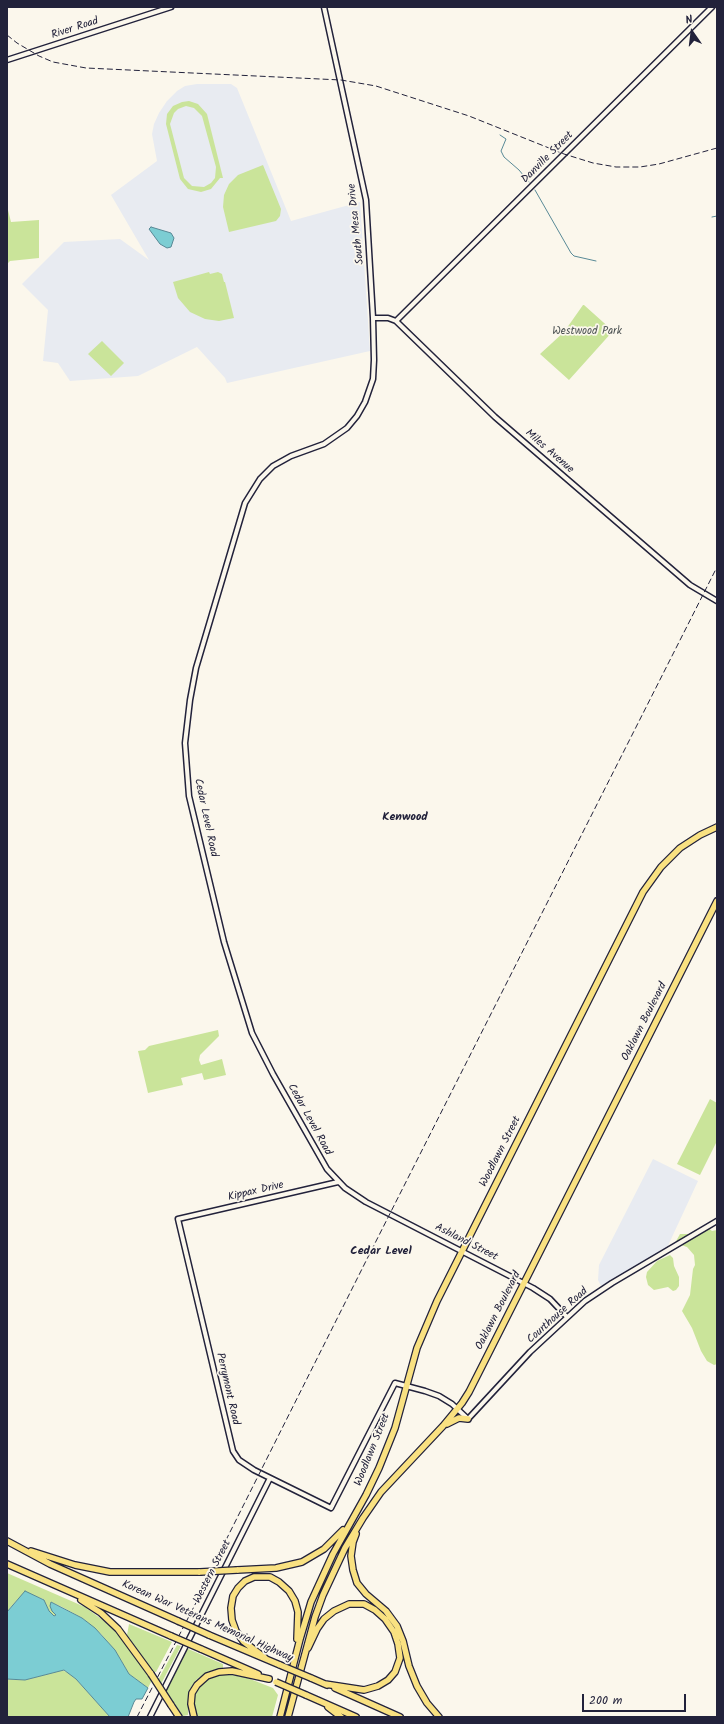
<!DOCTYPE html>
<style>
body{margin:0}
#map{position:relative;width:724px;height:1724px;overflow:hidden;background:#fbf7ec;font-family:Kalam,sans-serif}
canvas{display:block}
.frame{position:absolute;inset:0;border:8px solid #22223b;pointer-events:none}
.north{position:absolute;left:672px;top:12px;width:40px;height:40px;-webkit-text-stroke:3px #fbf7ec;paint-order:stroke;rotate:346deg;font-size:11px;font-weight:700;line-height:16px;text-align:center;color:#22223b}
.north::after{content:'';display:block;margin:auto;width:14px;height:18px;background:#22223b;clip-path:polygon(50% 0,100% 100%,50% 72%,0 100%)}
.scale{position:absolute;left:582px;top:1694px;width:104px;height:18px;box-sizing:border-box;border:2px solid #22223b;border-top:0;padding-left:5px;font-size:12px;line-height:14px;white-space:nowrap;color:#22223b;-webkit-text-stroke:3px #fbf7ec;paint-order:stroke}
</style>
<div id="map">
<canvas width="724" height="1724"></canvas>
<div class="frame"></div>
<div class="north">N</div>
<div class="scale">200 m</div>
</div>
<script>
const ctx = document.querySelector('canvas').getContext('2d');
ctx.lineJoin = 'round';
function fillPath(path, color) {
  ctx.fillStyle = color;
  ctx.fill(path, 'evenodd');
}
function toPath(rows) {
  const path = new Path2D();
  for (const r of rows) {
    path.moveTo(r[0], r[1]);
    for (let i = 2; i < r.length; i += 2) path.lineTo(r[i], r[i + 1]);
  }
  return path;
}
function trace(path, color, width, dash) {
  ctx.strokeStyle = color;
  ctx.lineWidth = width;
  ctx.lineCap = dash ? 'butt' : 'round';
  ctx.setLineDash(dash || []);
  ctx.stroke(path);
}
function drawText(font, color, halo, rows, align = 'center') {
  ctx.font = font + ' Kalam,sans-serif';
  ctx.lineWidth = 3.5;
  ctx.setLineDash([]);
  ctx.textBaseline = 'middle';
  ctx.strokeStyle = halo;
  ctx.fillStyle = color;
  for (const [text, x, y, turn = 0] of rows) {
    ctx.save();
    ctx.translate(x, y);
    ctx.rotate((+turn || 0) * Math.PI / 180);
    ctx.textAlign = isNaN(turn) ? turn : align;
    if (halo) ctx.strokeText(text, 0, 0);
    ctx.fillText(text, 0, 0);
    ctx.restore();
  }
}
const built = toPath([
 [197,84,231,84,237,88,291,221,360,202,370,351,227,383,225,378,197,347,138,376,70,381,58,363,43,361,48,310,22,284,64,242,120,239,149,260,111,195,157,161,152,134,154,124,159,113,167,101,177,91,185,86],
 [653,1159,698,1181,666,1250,601,1286,598,1280,599,1265]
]);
const green = toPath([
 [189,101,198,104,207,114,223,178,220,178,211,189,201,192,188,189,180,179,166,124,167,114,173,106,182,102],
 [186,106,194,108,202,116,216,167,215,178,211,183,204,187,192,186,184,178,170,124,174,113,178,109],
 [263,165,281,209,280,216,276,221,229,232,223,207,224,195,229,184,238,175],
 [7,206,11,222,39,220,39,258,10,261,7,264],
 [209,272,210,274,218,272,222,274,224,282,225,282,234,318,219,321,205,319,190,312,178,298,173,282],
 [583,305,584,305,613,331,569,380,540,354,564,332],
 [102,341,124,363,111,376,88,354],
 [218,1030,219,1036,200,1055,199,1060,201,1065,222,1059,226,1075,204,1080,202,1073,181,1078,183,1085,148,1093,138,1051,145,1050,149,1046],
 [710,1099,717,1103,717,1141,700,1175,677,1164],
 [705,1225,712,1231,717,1230,717,1364,714,1365,707,1361,701,1351,692,1328,682,1311,690,1295,693,1269,695,1265,694,1255,687,1247,675,1243,680,1234,689,1234],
 [670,1255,673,1258,674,1266,679,1277,679,1286,676,1290,673,1291,668,1287,654,1290,648,1285,646,1277,647,1272,657,1261],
 [7,1573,85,1607,104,1621,120,1636,152,1680,148,1688,129,1674,116,1652,101,1634,82,1618,62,1607,51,1602,53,1612,56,1615,54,1616,49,1611,43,1599,35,1596,20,1597,10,1608,7,1615],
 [129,1624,172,1642,156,1672,153,1672,127,1635],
 [177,1645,181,1646,161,1684,158,1680],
 [186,1648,223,1664,223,1668,207,1672,196,1680,190,1689,188,1696,188,1715,183,1716,165,1690],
 [62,1670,69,1673,76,1679,110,1717,7,1717,7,1679,25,1680],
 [224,1674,245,1677,273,1688,278,1695,272,1717,197,1717,194,1702,196,1692,201,1684,211,1677]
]);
const water = toPath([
 [151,227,171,233,174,238,171,247,167,248,160,244,149,229,151,227],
 [25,1591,44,1600,49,1611,54,1616,56,1615,52,1611,50,1606,51,1602,82,1618,95,1628,115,1650,129,1674,148,1688,142,1699,136,1699,134,1702,128,1717,110,1717,76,1679,64,1670,25,1680,7,1679,7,1612,25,1591]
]);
const stream = toPath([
 [500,135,506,139,501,151,504,157,519,170,529,182],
 [535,190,571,253,574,256,596,261],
 [712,217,717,216]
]);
const secondary = toPath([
 [324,7,366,200,373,318,374,360,373,379,365,402,357,416,347,428,324,444,291,456,273,466,260,479,245,503,196,668,190,700,185,743,189,796,224,942,252,1033,273,1074,327,1169,345,1188,366,1202,533,1288,550,1299,567,1317],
 [7,60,171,7],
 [373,318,388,318,396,321,495,417,690,585,717,601],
 [396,321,712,7],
 [338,1182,178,1219,233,1451,239,1460,254,1470,331,1508,395,1383,425,1391,439,1396,452,1404,468,1419,530,1352,585,1301,612,1283,717,1221],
 [150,1717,270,1478]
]);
const highway = toPath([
 [447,1424,459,1418,468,1419],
 [356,1534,353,1542,351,1556,353,1570,357,1583,366,1594,386,1611,397,1626,403,1641,409,1666,417,1686,427,1703,439,1717],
 [7,1541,50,1564,178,1621],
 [31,1551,75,1565,110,1572,200,1572],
 [7,1564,171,1636],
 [237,1570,276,1568,302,1562,324,1549,343,1530],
 [81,1600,101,1613,118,1629,151,1674],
 [209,1635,280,1665],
 [308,1648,317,1629,324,1619,334,1611,349,1604,364,1604,375,1610,385,1619,394,1632,398,1644,400,1658,395,1672,388,1680,378,1686,364,1690,325,1684],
 [201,1649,258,1674],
 [265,1658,243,1641,236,1631,232,1620,231,1608,233,1596,238,1588,245,1581,254,1577,270,1577,279,1582,289,1591,295,1601,298,1612,297,1639],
 [311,1678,327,1685],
 [335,1688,400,1717],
 [306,1695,356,1717],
 [171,1705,179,1717],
 [328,1707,341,1717],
 [194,1717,191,1704,192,1693,197,1685,207,1676,219,1672,232,1671,269,1679],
 [280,1717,300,1639,311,1602,333,1554,366,1495,379,1468,395,1428,417,1348,437,1301,643,892,661,867,680,848,700,835,717,827],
 [288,1717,315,1617,323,1595,345,1548,363,1518,381,1492,443,1426,462,1403,469,1392,717,901]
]);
const rail = toPath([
 [7,35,17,43,39,56,53,62,86,68,341,80,376,86,469,116,564,154,593,163,616,167,640,167,659,164,717,148],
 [137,1717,216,1564,220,1552,367,1259,717,567]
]);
const highwayBridge = toPath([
 [200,1572,237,1570],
 [178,1621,209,1635],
 [171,1636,201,1649],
 [280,1665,311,1678],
 [151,1674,171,1705],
 [276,1682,306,1695]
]);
const streetNames = [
 ["River Road",75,29,-18],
 ["Danville Street",548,158,-45],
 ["South Mesa Drive",357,224,-96],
 ["Miles Avenue",549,452,41],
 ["Cedar Level Road",205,818,78],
 ["Oaklawn Boulevard",645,1022,-63],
 ["Cedar Level Road",309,1120,61],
 ["Woodlawn Street",501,1152,-63],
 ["Kippax Drive",256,1192,-13],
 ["Ashland Street",466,1243,27],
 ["Oaklawn Boulevard",499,1311,-63],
 ["Courthouse Road",558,1316,-42],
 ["Perrymont Road",227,1389,77],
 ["Woodlawn Street",373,1450,-68],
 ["Western Street",213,1572,-63],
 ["Korean War Veterans Memorial Highway",207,1622,24]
];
const parkNames = [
 ["Westwood Park",587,332]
];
const neighbourhoodNames = [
 ["Kenwood",405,818],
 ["Cedar Level",381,1252]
];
fillPath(built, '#e8ebf1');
fillPath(green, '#cae49a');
fillPath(water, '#7ccdd3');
trace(water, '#588996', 1);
trace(stream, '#588996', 1);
trace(secondary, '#22223b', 7);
trace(highway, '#22223b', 8);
trace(secondary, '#fbf7ec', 4);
trace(highway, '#f9e181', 5.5);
trace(rail, '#22223b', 1, [6, 3]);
trace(highwayBridge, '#22223b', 8, []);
trace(highwayBridge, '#f9e181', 5.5);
drawText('11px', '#22223b', '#fbf7ec', streetNames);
drawText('11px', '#4c5253', '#fbf7ec', parkNames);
drawText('bold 12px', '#22223b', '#fbf7ec', neighbourhoodNames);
</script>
